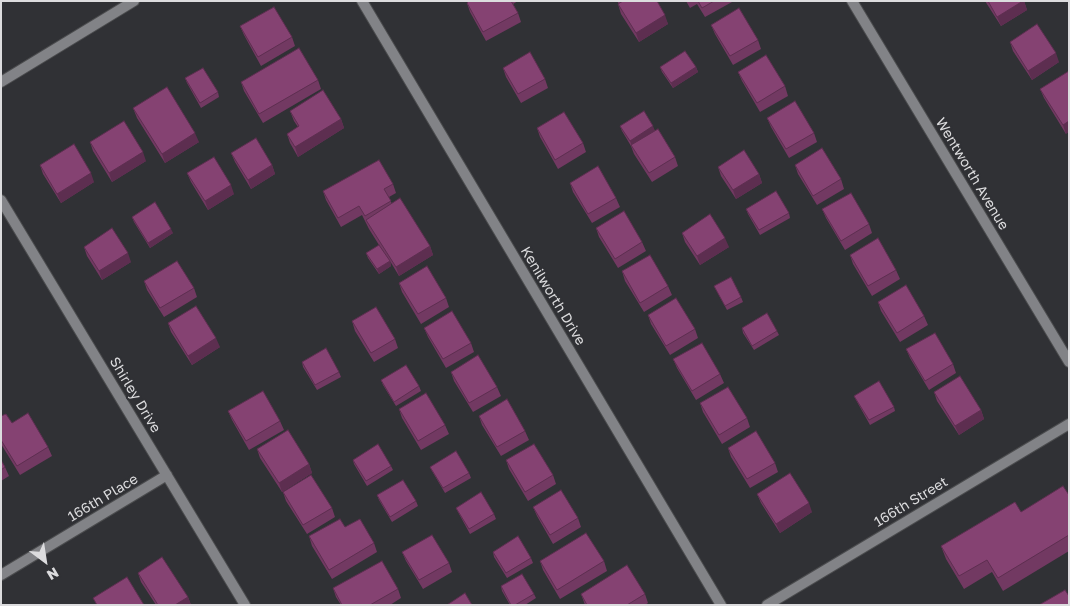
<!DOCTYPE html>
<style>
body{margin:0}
#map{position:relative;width:1070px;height:606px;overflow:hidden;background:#303135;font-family:"Golos Text",sans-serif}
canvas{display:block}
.frame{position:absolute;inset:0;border:2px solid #dcdcde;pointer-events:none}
.north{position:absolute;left:20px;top:536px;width:50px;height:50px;-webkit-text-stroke:4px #303135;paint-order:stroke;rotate:149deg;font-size:14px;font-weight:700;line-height:20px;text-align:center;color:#dcdcde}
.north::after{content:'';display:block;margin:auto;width:18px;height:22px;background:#dcdcde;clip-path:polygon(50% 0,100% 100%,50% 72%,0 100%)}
</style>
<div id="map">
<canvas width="1070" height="606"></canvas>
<div class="frame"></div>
<div class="north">N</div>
</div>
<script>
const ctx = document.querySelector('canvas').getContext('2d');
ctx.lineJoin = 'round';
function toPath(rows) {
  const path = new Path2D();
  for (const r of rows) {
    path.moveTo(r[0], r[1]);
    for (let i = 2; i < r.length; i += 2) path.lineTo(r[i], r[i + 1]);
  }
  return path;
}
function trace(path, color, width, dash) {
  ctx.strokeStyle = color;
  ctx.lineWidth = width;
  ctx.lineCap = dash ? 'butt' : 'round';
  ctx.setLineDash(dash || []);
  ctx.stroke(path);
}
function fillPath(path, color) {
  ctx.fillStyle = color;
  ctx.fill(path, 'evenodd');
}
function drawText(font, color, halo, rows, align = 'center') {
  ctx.font = font + ' "Golos Text",sans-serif';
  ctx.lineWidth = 4;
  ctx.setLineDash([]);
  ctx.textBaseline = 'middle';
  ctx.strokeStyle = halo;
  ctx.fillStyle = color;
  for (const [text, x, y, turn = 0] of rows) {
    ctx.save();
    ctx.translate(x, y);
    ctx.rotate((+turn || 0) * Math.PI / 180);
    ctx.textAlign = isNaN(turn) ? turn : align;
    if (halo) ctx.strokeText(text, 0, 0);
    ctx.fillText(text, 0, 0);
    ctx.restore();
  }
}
const minor = toPath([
 [362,1,721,605],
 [1,82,134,1],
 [1,200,245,605],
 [1,575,167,475],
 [767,605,1069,424]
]);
const tertiary = toPath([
 [852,1,1069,362]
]);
const wall = toPath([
 [469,1,518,1,513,4,518,13,521,22,486,41,470,12,467,3],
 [617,1,657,1,668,24,639,42,621,14,618,4,619,4],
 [686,1,731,1,732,2,705,17,697,4,690,8],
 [985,1,1024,1,1027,10,1001,26],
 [711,25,758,40,761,49,733,65,715,34],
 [240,26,292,37,295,46,261,66,244,35],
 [1010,42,1059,62,1032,80,1013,51],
 [660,67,696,67,698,72,673,88,662,72],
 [503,68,545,79,548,88,521,103,506,77],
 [1069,71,1066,134,1044,98,1040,89],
 [738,72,785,86,788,96,760,112,742,81],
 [185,78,218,92,219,97,201,108,187,83],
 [318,80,321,89,263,123,244,91,241,82],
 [133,108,199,142,165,163,137,118],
 [290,111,341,119,344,128,298,157,290,143,287,134,298,127,294,121],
 [767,118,814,133,817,142,789,158,771,127],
 [620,126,655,130,675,157,678,166,652,182,634,154,631,146,622,131],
 [537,128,583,143,586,152,558,169,540,137],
 [90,142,146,161,112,182,93,151],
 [231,153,272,165,275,174,251,189,235,162],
 [40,165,94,182,61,203,43,174],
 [795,165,841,179,844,189,817,205,798,174],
 [718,167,759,174,762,183,736,199,721,176],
 [187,173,234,194,208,210,191,182],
 [570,183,616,198,620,207,592,223,573,192],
 [393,184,396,193,389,197,392,204,430,246,433,255,399,276,390,261,391,266,379,274,368,258,366,253,389,261,369,229,362,215,341,227,326,200,323,191],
 [746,209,789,213,790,218,760,235,748,214],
 [822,209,869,224,872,233,845,250,826,218],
 [132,217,173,233,150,248,134,222],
 [596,228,642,242,646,251,618,268,599,237],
 [682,233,729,247,700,265,685,242],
 [84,247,131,262,102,280,87,256],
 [850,255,896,270,900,279,872,296,853,264],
 [622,271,668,286,672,295,644,312,625,281],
 [144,281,194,288,197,297,164,317,147,290],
 [399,283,446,298,449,307,421,324,402,292],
 [714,286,741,297,743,302,727,310],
 [878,302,924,316,928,325,900,342,881,311],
 [648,315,695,329,698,338,670,355,651,324],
 [352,321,395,339,398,348,374,362,355,331],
 [168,323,220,347,192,365,171,332],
 [424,328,471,343,474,352,446,368,428,337],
 [742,328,777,331,779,335,754,350,743,333],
 [906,349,953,364,956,373,929,390,910,358],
 [673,359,720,374,724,383,696,400,677,368],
 [302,362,339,372,341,377,317,390,303,367],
 [451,372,497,387,501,396,473,412,454,381],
 [381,380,419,386,421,391,396,406,383,385],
 [934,392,981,410,984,419,959,435,937,401],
 [854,396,894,407,895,411,870,425,856,400],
 [700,403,747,418,750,427,722,444,703,412],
 [399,409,445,425,449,434,421,450,402,418],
 [228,411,280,421,284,430,249,450,232,420],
 [1,416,48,447,52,456,20,475,1,444],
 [479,416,525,431,529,440,501,456,482,425],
 [728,448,775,463,778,472,750,488,731,457],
 [257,449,309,464,312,473,282,492,260,458],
 [1,460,5,467,9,476,1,481],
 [353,460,391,466,393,470,367,486,354,464],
 [506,460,553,475,556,484,528,501,509,469],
 [430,467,469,473,471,478,445,493,432,471],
 [283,492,332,508,335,517,307,534,286,501],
 [757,494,812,512,780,533,761,503],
 [377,495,416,501,418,506,392,522,379,500],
 [1069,495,1069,551,1003,591,992,572,964,589,946,559,941,546],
 [533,507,578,518,581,527,553,544,537,516],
 [456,508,494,514,496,519,470,534,458,512],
 [345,527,374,543,377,552,332,579,312,546,309,536],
 [402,552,449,563,452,572,423,589,406,561],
 [493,552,531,558,533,563,507,578,494,557],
 [540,561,604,561,607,571,560,599,543,570],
 [138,573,188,597,191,605,156,605,141,582],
 [501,586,534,594,536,598,525,605,510,605,502,591],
 [333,588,398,589,401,598,390,605,341,605,336,597],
 [581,594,645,594,648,603,645,605,585,605]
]);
const shadedWall = toPath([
 [1023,1,1024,1,1027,10,1001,26,997,17],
 [665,15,668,24,639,42,636,33],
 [1056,53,1059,62,1032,80,1028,71],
 [696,67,698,72,673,88,671,83],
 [341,119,344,128,298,157,295,147],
 [1069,121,1069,132,1066,134,1063,125],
 [653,126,655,131,632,146,630,141],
 [195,133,199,142,165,163,162,154],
 [143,152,146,161,112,182,109,173],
 [272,165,275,174,251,189,248,180],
 [91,173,94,182,61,203,57,194],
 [759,174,762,183,736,199,733,190],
 [231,185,234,194,208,210,205,201],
 [171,229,173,233,150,248,148,243],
 [725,238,729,247,700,265,697,256],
 [430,246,433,255,399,276,396,267],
 [128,253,131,262,102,280,99,271],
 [390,261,391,266,379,274,377,269],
 [216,338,220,347,192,365,188,356],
 [981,410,984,419,959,435,955,426],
 [309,464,312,473,282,492,279,483],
 [809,503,812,512,780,533,776,524],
 [188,597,191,605,175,605]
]);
const building = toPath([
 [469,1,511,1,518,13,483,32,467,3,469,1],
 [623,1,657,1,665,15,636,33,618,4,623,1],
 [698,1,714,1,702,8,698,1],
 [988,1,1023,1,997,17,988,1],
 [274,7,292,37,258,57,240,26,274,7],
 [739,8,758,40,730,56,711,25,739,8],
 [1037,24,1056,53,1028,71,1010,42,1037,24],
 [299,48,318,80,259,114,241,82,299,48],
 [685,51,696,67,671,83,660,67,685,51],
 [530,52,545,79,518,94,503,68,530,52],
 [766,55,785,86,757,103,738,72,766,55],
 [203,68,218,92,200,103,185,78,203,68],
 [1069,71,1069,121,1063,125,1040,89,1069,71],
 [167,87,195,133,162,154,133,108,167,87],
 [323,90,341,119,295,147,287,134,299,126,290,111,323,90],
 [795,101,814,133,786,149,767,118,795,101],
 [644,111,653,126,630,141,620,126,644,111],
 [564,112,583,143,555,160,537,128,564,112],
 [124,121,143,152,109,173,90,142,124,121],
 [658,129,675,157,649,173,631,145,658,129],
 [256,138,272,165,248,180,231,153,256,138],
 [74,144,91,173,57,194,40,165,74,144],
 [822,148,841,179,813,196,795,165,822,148],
 [744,150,759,174,733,190,718,167,744,150],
 [214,157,231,185,205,201,187,173,214,157],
 [379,160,393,184,384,189,391,201,365,216,359,206,338,218,323,191,379,160],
 [598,166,616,198,588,214,570,183,598,166],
 [776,191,789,213,759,230,746,209,776,191],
 [851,193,869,224,841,241,822,209,851,193],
 [400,198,430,246,396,267,366,220,400,198],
 [155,202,171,229,148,243,132,217,155,202],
 [624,211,642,242,615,259,596,228,624,211],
 [710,214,725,238,697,256,682,233,710,214],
 [112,228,128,253,99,271,84,247,112,228],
 [878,238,896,270,868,286,850,255,878,238],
 [379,245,390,261,377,269,366,253,379,245],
 [650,255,668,286,640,303,622,271,650,255],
 [177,261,194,288,160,308,144,281,177,261],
 [427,266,446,298,418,314,399,283,427,266],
 [731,277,741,297,725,306,714,286,731,277],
 [906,285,924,316,897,333,878,302,906,285],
 [676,298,695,329,666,346,648,315,676,298],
 [196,306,216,338,188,356,168,323,196,306],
 [376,307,395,339,371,353,352,321,376,307],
 [452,311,471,343,443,359,424,328,452,311],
 [767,313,777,331,752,346,742,328,767,313],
 [935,333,953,364,925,381,906,349,935,333],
 [702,343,720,374,692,391,673,359,702,343],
 [326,348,339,372,315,385,302,362,326,348],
 [478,355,497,387,469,403,451,372,478,355],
 [406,365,419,386,394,402,381,380,406,365],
 [960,376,981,410,955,426,934,392,960,376],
 [879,381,894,407,869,420,854,396,879,381],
 [728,387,747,418,719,435,700,403,728,387],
 [263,391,280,421,246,441,228,411,263,391],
 [426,393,445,425,418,441,399,409,426,393],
 [507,399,525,431,497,447,479,416,507,399],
 [28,413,48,447,17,466,1,440,1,416,6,414,12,423,28,413],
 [288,430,309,464,279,483,257,449,288,430],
 [756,431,775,463,747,479,728,448,756,431],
 [378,444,391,466,366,481,353,460,378,444],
 [534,444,553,475,525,492,506,460,534,444],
 [456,451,469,473,443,488,430,467,456,451],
 [1,460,5,467,1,470,1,460],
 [790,473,809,503,776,524,757,494,790,473],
 [311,475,332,508,303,525,283,492,311,475],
 [403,480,416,501,390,517,377,495,403,480],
 [1063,486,1069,495,1069,535,998,578,987,560,959,576,941,546,1015,502,1021,512,1063,486],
 [561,490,578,518,550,535,533,507,561,490],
 [481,492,494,514,469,529,456,508,481,492],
 [340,519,345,527,360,519,374,543,329,570,309,536,340,519],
 [586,533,604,561,557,590,540,561,586,533],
 [432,535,449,563,419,580,402,552,432,535],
 [518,536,531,558,506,573,493,552,518,536],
 [162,557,188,597,175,605,158,605,138,573,162,557],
 [382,561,398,589,370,605,342,605,333,588,382,561],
 [627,565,645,594,627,605,587,605,581,594,627,565],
 [522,574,534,594,515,605,511,605,501,586,522,574],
 [127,577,144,605,97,605,93,598,127,577],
 [1065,590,1069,596,1069,605,1039,605,1065,590],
 [465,593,472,605,447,605,465,593]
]);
const streetNames = [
 ["Wentworth Avenue",972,174,59],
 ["Kenilworth Drive",553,296,59],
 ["Shirley Drive",135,395,59],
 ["166th Place",103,498,-31],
 ["166th Street",911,502,-31]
];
trace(minor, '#4b4c4e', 12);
trace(tertiary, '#4b4c4e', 12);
trace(minor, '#828387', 10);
trace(tertiary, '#828387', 10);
fillPath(wall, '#723962');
fillPath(shadedWall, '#5d2e50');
fillPath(building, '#854272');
trace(building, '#5d2e50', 1);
drawText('14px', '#dcdcde', '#303135', streetNames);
</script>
